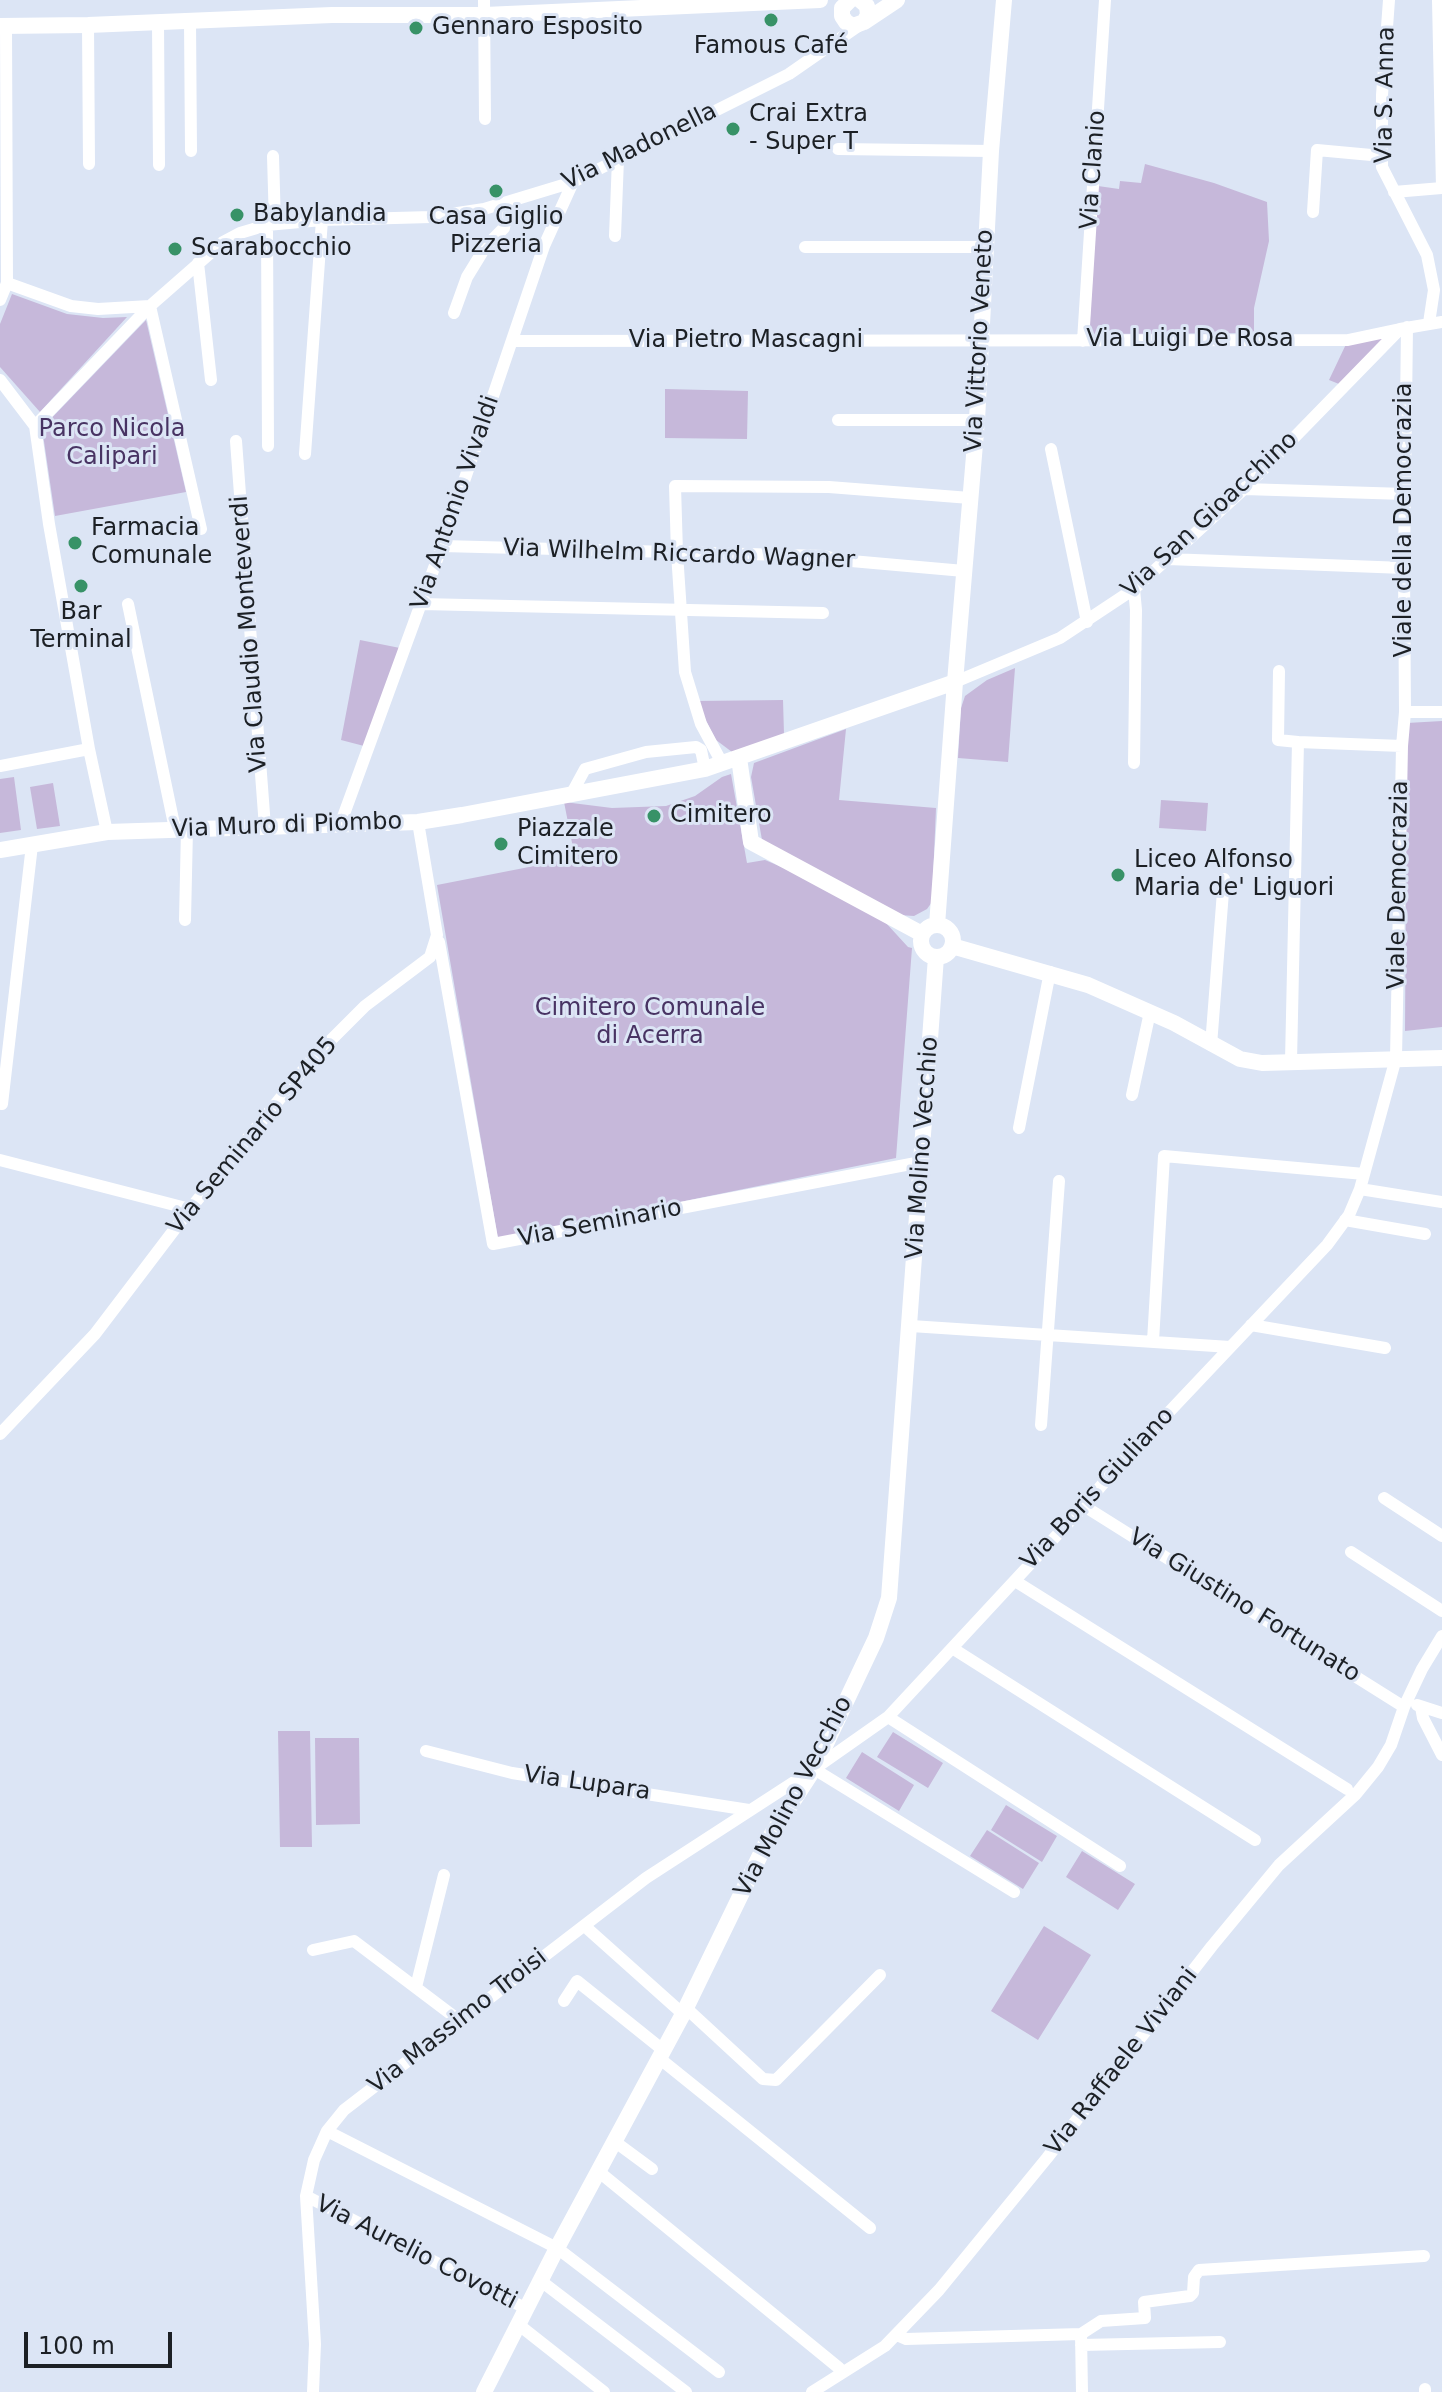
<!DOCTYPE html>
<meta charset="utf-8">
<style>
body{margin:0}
#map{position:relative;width:1442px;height:2392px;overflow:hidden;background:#dce5f5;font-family:"DejaVu Sans",sans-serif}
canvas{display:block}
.scale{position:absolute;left:24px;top:2332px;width:148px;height:36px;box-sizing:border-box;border:4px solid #1c2025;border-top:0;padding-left:10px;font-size:24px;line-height:28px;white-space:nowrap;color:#1c2025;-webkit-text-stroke:6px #dce5f5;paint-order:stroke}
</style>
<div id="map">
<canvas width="1442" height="2392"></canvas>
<div class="scale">100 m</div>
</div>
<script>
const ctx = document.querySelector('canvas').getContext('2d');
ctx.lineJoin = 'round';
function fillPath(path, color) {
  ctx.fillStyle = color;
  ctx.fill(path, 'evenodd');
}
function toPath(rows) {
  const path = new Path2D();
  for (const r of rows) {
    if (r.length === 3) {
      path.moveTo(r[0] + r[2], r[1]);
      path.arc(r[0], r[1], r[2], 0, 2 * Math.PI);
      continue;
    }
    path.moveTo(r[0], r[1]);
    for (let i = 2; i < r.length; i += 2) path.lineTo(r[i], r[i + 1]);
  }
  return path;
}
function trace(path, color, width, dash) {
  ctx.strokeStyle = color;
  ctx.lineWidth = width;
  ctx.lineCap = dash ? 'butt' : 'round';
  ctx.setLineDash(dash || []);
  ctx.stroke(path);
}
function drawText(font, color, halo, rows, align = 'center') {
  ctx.font = font + ' "DejaVu Sans",sans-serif';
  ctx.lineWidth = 6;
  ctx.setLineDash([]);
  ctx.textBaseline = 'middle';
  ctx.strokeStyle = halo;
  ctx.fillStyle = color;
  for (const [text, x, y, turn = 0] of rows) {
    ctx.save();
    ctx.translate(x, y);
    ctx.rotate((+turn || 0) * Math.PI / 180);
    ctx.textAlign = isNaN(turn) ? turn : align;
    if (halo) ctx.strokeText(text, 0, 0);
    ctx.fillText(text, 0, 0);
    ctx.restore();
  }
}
const green = toPath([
 [1145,164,1214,183,1267,202,1269,241,1254,308,1254,333,1089,334,1098,186,1119,189,1120,181,1141,183],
 [12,294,67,314,103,318,127,317,40,412,0,367,0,324],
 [146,320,186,492,55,516,42,428],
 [1400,329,1344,386,1329,380,1348,340],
 [665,389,748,391,747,439,665,438],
 [360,640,400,648,364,746,341,740],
 [1015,668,1008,762,958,758,961,708,965,696,987,680],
 [783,700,784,734,732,752,716,740,696,701],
 [1442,721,1442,1027,1405,1031,1407,723],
 [846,729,839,800,936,808,932,902,927,909,914,916,899,915,762,840,751,777,754,763],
 [731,774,747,863,765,860,805,877,886,923,908,947,912,948,896,1158,498,1239,437,885,575,858,564,802,612,808,666,806,695,796,722,777],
 [14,777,21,830,0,833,0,779],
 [53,783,60,826,37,829,30,787],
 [1161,800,1208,803,1206,831,1159,828],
 [278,1731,310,1731,312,1847,280,1847],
 [893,1732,943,1763,928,1788,877,1757],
 [315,1738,359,1738,360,1824,316,1825],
 [862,1752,914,1785,899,1811,846,1778],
 [1006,1805,1057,1836,1042,1862,991,1830],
 [987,1830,1039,1863,1023,1889,970,1856],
 [1082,1851,1135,1884,1118,1910,1066,1877],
 [1044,1926,1091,1955,1038,2040,991,2011]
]);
const street = toPath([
 [484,0,485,119],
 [1389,0,1382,95,1382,167,1427,255,1434,290,1429,323],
 [1438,0,1442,188],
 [190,21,191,151],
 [158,22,159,165],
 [88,25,89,164],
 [838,149,991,151],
 [273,156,275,224],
 [1394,192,1442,188],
 [1313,212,1317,150,1382,156],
 [267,225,268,446],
 [615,236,618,159],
 [805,247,986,247],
 [198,263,211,380],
 [7,283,71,306,98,309,150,306],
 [0,300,7,283,6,26],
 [150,306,201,529],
 [454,313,467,277,486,246,504,228,508,202],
 [512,341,1348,340,1400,329],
 [1083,341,1105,0],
 [0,380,35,426,49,524,89,749,107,832],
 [838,420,977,420],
 [35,426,150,306,223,242,240,233,267,225,322,220,431,217,484,209,573,182,789,74,861,24],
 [236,441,265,827],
 [1051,449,1087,622],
 [305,454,322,220],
 [1244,489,1405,494],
 [442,546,824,556,840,560,964,571],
 [1168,559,1404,568],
 [128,604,175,829],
 [421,604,823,613],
 [1279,671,1278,740,1298,742,1291,1061],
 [955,682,1060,638,1134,589,1244,489,1400,329,1442,322],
 [1405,712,1442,712],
 [1298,742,1402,746],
 [722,763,701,724,685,672,677,553,675,486,829,487,970,498],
 [1134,763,1136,610,1134,589],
 [0,766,89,749],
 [572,793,585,769,646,752,696,747,701,750,705,769],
 [340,825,442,546,544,246,573,182],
 [185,920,187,829],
 [439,942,493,1244,921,1162],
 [1211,1045,1224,879],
 [1132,1095,1150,1012],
 [2,1104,32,845],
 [1019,1128,1050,972],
 [0,1160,190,1209],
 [1360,1189,1442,1202],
 [1345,1220,1425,1234],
 [1251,1325,1385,1348],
 [911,1326,1230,1347],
 [1153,1341,1164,1156,1364,1174],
 [1041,1425,1059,1181],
 [0,1434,95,1334,190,1209,313,1058,365,1006,430,957,437,935,418,822],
 [1384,1498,1442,1536],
 [1084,1506,1404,1707],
 [1351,1552,1442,1611],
 [1015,1581,1347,1789],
 [952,1648,1255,1840],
 [1417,1705,1442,1713],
 [1421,1707,1423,1718,1442,1755],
 [888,1717,1120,1866],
 [426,1751,512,1773,749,1810],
 [814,1769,1014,1892],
 [589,1930,683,2014],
 [313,1950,354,1941,460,2021],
 [416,1987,444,1875],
 [564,2001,577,1981,663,2050],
 [686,2008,763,2079,776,2080,880,1975],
 [659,2058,870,2228],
 [327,2131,557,2248,719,2372],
 [614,2141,652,2169],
 [598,2171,839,2368],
 [306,2196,527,2309],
 [541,2281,686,2392],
 [519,2325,604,2392],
 [1081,2334,1101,2321,1145,2318,1144,2302,1190,2296,1193,2293,1194,2277,1199,2270,1424,2256],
 [897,2335,906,2339,1081,2334,1082,2392],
 [1081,2345,1220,2342],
 [313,2392,315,2344,306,2196,314,2160,327,2131,344,2110,646,1878,814,1769,888,1717,1084,1506,1118,1466,1327,1245,1349,1215,1360,1189,1396,1058,1402,746,1405,712,1404,568,1407,327],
 [812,2392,885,2346,939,2290,1047,2158,1212,1946,1279,1865,1356,1794,1378,1767,1391,1745,1404,1707,1422,1669,1442,1636],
 [1425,2392,1425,2389]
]);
const secondary = toPath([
 [850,0,842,8,842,16,846,22,853,26,864,22,868,15,867,6,860,0],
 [864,22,897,0],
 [0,26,88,25,332,15,485,15,820,0],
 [739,758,751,842,922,934],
 [0,850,107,832,418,822,462,815,705,769,955,682],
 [937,925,955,682,977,420,991,151,1004,0],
 [937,941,16],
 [952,946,1088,985,1174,1023,1240,1059,1262,1063,1442,1058],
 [484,2392,557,2248,683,2014,766,1843,814,1769,876,1638,889,1598,936,957]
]);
const markers = [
 [771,20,8,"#389267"],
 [416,28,8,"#389267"],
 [733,129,8,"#389267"],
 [496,191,8,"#389267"],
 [237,215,8,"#389267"],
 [175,249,8,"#389267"],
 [75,543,8,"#389267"],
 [81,586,8,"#389267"],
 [654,816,8,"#389267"],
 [501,844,8,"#389267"],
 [1118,875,8,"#389267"]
];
const poiNames = [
 ["Gennaro Esposito",432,28],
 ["Famous Café",771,47,"center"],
 ["Crai Extra",749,115],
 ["- Super T",749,143],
 ["Babylandia",253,215],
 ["Casa Giglio",496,218,"center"],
 ["Pizzeria",496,246,"center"],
 ["Scarabocchio",191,249],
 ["Farmacia",91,529],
 ["Comunale",91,557],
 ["Bar",81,613,"center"],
 ["Terminal",81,641,"center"],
 ["Cimitero",670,816],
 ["Piazzale",517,830],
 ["Cimitero",517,858],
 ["Liceo Alfonso",1134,861],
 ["Maria de' Liguori",1134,889]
];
const streetNames = [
 ["Via S. Anna",1386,95,-89],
 ["Via Madonella",640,147,-26],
 ["Via Clanio",1094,170,-86],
 ["Via Luigi De Rosa",1190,340],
 ["Via Pietro Mascagni",746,341],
 ["Via Vittorio Veneto",980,341,-87],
 ["Via Antonio Vivaldi",456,503,-71],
 ["Via San Gioacchino",1210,515,-43],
 ["Viale della Democrazia",1405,520,-90],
 ["Via Wilhelm Riccardo Wagner",679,555,2],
 ["Via Claudio Monteverdi",250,634,-94],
 ["Via Muro di Piombo",287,826,-2],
 ["Viale Democrazia",1399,885,-89],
 ["Via Seminario SP405",253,1136,-50],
 ["Via Molino Vecchio",923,1148,-86],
 ["Via Seminario",600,1224,-11],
 ["Via Boris Giuliano",1098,1489,-47],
 ["Via Giustino Fortunato",1244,1606,32],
 ["Via Lupara",587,1784,8],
 ["Via Molino Vecchio",794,1797,-62],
 ["Via Massimo Troisi",458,2022,-38],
 ["Via Raffaele Viviani",1122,2062,-52],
 ["Via Aurelio Covotti",416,2253,27]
];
const parkNames = [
 ["Parco Nicola",112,430],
 ["Calipari",112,458],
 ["Cimitero Comunale",650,1009],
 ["di Acerra",650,1037]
];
fillPath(green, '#c6b8da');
trace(street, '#fff', 12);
trace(secondary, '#fff', 16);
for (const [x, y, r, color] of markers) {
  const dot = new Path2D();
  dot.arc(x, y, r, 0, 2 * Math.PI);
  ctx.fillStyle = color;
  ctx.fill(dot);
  trace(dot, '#dce5f5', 3);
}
drawText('24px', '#1c2025', '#dce5f5', poiNames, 'left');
drawText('24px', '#1c2025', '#dce5f5', streetNames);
drawText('24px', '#483363', '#dce5f5', parkNames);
</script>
